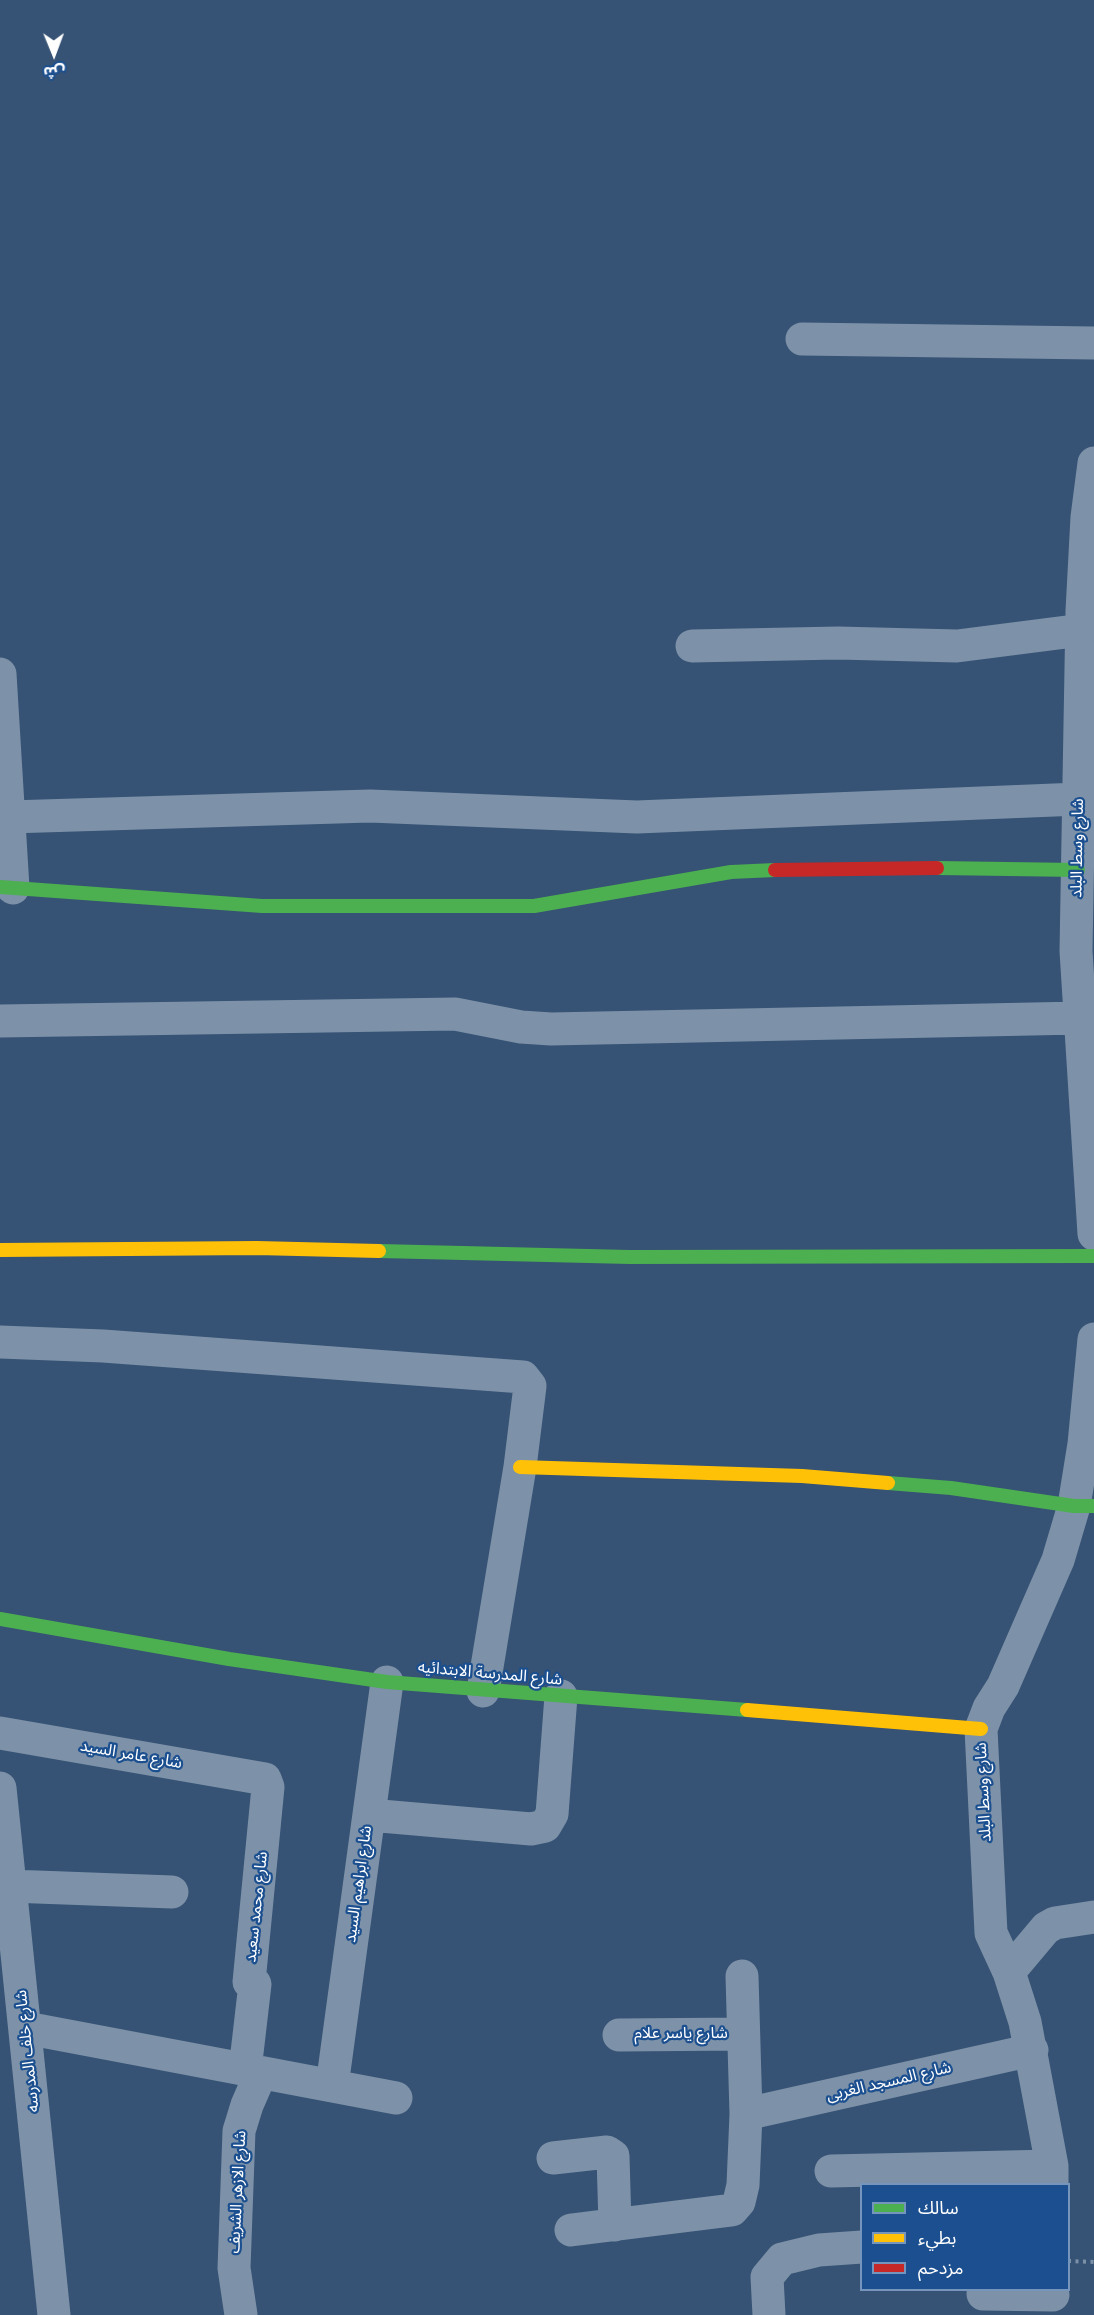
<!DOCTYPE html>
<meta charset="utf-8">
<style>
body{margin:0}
#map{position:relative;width:1094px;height:2315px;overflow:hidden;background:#365274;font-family:"DM Sans","Noto Sans Arabic",sans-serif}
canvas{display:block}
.legend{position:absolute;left:860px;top:2183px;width:210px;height:108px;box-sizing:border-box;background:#1b4f8f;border:2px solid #7695bc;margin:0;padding:8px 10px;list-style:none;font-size:18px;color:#fff}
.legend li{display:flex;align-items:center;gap:12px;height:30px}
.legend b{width:30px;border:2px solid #7695bc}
.north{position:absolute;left:24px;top:24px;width:60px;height:60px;-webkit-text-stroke:4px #1b4f8f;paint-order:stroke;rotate:179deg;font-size:16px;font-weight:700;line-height:24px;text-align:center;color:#fff}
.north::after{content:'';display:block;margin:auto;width:21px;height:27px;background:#fff;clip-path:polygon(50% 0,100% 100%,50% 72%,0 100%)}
</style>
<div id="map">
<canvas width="1094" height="2315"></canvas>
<ul class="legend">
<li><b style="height:8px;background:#4caf50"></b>سالك</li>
<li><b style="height:8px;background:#ffc107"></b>بطيء</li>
<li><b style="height:8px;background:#c62828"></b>مزدحم</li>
</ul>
<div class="north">ش</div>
</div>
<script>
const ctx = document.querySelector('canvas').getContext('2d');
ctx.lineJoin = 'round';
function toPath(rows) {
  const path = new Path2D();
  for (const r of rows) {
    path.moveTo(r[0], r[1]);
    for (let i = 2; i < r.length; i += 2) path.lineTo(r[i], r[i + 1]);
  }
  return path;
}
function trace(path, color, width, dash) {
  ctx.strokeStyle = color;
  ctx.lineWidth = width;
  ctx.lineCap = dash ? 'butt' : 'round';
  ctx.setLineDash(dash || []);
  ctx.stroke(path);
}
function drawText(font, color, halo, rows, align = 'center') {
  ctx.font = font + ' "DM Sans","Noto Sans Arabic",sans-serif';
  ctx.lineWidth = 4.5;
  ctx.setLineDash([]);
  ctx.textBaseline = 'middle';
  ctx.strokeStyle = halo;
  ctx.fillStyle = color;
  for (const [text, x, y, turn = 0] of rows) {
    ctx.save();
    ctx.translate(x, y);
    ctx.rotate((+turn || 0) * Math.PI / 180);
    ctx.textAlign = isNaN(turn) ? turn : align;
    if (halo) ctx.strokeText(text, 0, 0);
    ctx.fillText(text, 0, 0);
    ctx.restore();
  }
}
const path = toPath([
 [1068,2261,1094,2262]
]);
const street = toPath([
 [802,339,1094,343],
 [1094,463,1087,517,1082,611,1076,951,1094,1234],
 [692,646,838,643,957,646,1082,630],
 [0,674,13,888],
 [9,817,370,806,637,817,1079,799],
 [0,1021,455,1014,521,1027,551,1029,1080,1018],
 [0,1342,103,1346,523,1377,530,1386,520,1467,483,1691],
 [0,1733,265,1779,268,1787,249,1982,255,1984,245,2070],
 [0,1788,54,2315],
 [369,1815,531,1829,545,1826,552,1814,561,1696],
 [10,1886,172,1892],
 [1009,1972,1046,1928,1055,1923,1094,1917],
 [26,2028,396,2098],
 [619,2035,743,2034],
 [332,2086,387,1682],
 [746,2114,1032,2050],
 [553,2158,607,2152,613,2156,615,2225],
 [831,2171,1052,2166],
 [1052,2184,1052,2166,1025,2022,1009,1972,991,1933,981,1729,989,1708,1003,1686,1058,1560,1074,1506,1084,1444,1094,1339],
 [571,2230,732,2210,739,2202,743,2185,746,2114,742,1976],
 [983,2294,1053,2295],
 [241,2315,234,2268,239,2131,247,2105,261,2073],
 [769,2315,767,2277,782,2259,819,2250,862,2247]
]);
const fast = toPath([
 [937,868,1078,870],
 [0,887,262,906,534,906,731,872,775,870],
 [379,1251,630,1257,1094,1256],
 [888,1483,951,1488,1074,1506,1094,1506],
 [0,1619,229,1659,387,1682,747,1710]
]);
const slow = toPath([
 [0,1250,257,1248,379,1251],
 [520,1467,802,1476,888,1483],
 [747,1710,981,1729]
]);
const jam = toPath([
 [775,870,937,868]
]);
const streetNames = [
 ["شارع وسط البلد",1078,848,-89],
 ["شارع المدرسة الابتدائيه",490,1674,5],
 ["شارع عامر السيد",131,1755,10],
 ["شارع وسط البلد",984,1792,-93],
 ["شارع ابراهيم السيد",359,1884,-82],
 ["شارع محمد سعيد",257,1907,-84],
 ["شارع ياسر علام",681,2034],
 ["شارع خلف المدرسه",28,2051,-96],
 ["شارع المسجد الغربى",889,2082,-13],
 ["شارع الازهر الشريف",238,2192,-87]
];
trace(path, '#7d92a8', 4, [3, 4.5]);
trace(street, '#7d92a8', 33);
trace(fast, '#4caf50', 14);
trace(slow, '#ffc107', 14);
trace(jam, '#c62828', 14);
drawText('16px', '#fff', '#1b4f8f', streetNames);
</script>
